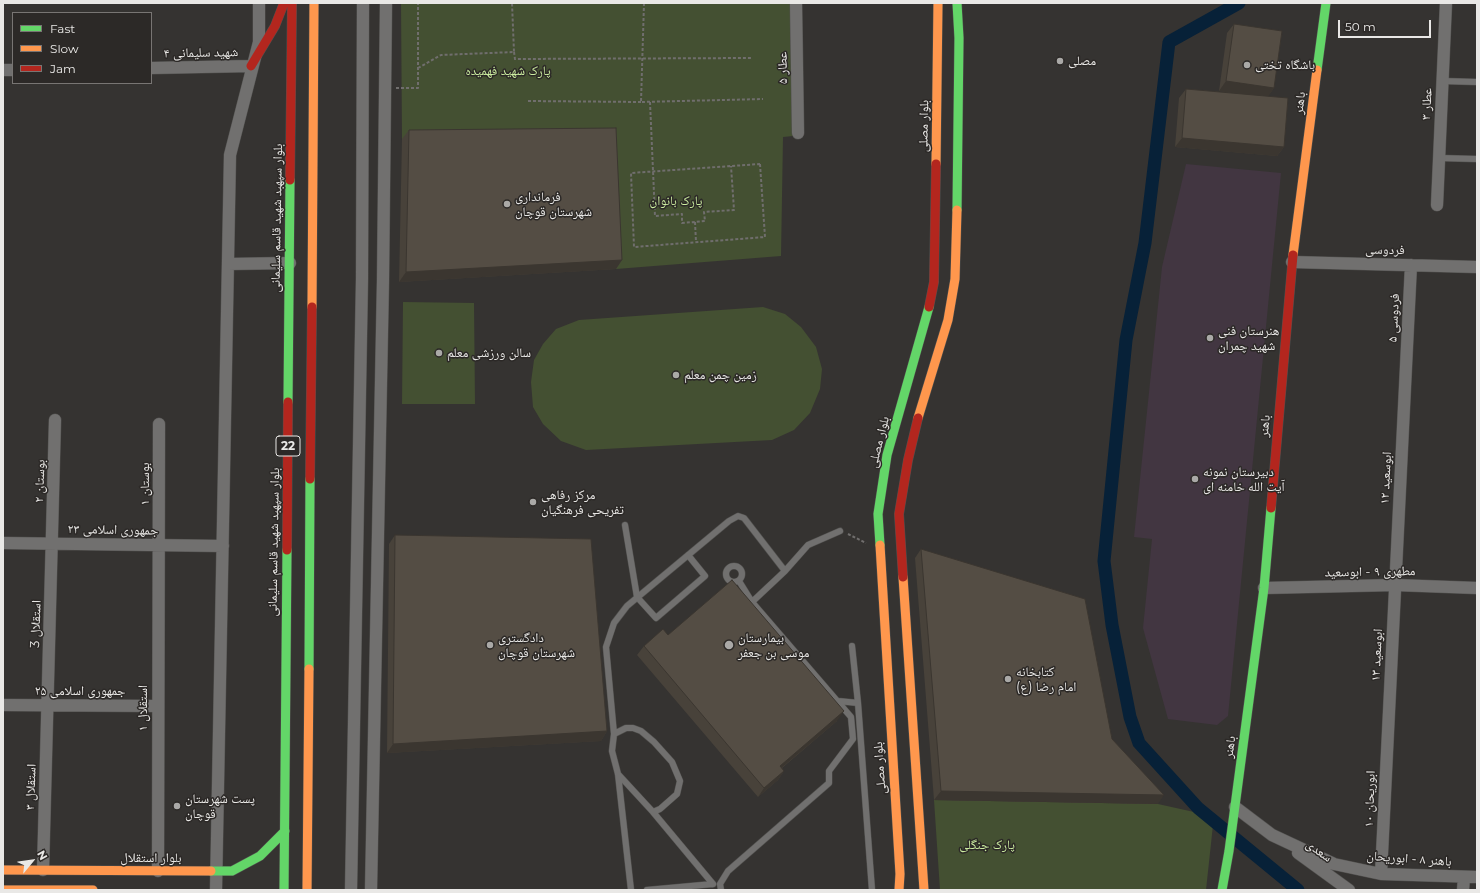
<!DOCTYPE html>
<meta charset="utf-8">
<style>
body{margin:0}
#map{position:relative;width:1480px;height:893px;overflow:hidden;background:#353331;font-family:Montserrat,sans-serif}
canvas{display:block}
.frame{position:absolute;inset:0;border:4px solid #e9e8e6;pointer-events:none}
.legend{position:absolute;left:12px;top:12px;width:140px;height:72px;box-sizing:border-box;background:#2c2927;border:1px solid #787573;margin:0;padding:5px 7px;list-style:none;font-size:12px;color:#e9e8e6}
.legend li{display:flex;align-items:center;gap:8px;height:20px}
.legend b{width:20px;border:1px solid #787573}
.north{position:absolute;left:12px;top:841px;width:40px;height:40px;-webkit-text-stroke:3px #2c2927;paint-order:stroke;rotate:61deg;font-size:11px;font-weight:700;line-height:16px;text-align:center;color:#e9e8e6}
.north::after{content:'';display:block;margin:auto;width:14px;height:18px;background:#e9e8e6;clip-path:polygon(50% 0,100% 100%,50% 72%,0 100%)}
.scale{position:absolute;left:1338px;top:20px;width:93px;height:18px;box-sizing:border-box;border:2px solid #e9e8e6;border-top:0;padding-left:5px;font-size:12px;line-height:14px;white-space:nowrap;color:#e9e8e6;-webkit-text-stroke:3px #2c2927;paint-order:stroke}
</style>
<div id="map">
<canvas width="1480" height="893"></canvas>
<div class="frame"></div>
<ul class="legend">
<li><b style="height:5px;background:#63d668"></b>Fast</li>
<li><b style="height:5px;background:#ff974d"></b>Slow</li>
<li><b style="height:5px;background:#b3261e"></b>Jam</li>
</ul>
<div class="north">N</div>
<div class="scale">50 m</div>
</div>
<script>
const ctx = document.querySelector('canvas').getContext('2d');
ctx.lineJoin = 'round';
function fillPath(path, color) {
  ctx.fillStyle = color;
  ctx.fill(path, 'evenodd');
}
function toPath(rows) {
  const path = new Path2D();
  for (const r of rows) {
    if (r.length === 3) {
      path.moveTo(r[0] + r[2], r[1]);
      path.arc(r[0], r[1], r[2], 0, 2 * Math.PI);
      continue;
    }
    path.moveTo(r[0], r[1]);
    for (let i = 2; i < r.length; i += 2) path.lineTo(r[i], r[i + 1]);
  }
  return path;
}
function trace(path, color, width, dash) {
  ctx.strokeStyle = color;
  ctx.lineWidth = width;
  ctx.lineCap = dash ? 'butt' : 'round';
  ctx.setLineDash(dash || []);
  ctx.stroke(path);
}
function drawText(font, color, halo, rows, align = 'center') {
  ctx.font = font + ' Montserrat,"Noto Naskh Arabic",sans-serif';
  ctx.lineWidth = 3;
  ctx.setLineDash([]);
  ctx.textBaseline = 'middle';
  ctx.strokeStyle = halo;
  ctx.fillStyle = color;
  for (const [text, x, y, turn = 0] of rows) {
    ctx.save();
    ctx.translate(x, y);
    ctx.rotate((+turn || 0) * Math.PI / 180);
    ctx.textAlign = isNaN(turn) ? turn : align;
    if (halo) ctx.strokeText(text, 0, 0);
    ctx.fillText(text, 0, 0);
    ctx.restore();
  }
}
const education = toPath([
 [1186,164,1281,173,1228,716,1217,725,1168,719,1143,628,1152,539,1134,537,1162,267]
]);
const green = toPath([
 [401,3,792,3,793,136,783,137,781,256,616,269,609,138,402,139],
 [403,302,474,303,475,404,402,404],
 [763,307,785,314,801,327,816,347,822,369,820,389,810,413,794,430,772,440,586,450,561,441,543,424,533,407,531,382,534,360,543,344,556,329,579,320],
 [934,800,1158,804,1194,812,1213,825,1206,890,940,890]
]);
const canal = toPath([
 [1239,3,1169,42,1145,243,1126,340,1104,561,1112,625,1130,717,1139,743,1198,808,1298,890]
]);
const path = toPath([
 [644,3,641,102,763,99],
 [514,52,515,59,751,58],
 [418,68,441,55,514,52,512,3],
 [396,88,418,88,418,3],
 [528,101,641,102],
 [650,102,655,216,682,214,682,223,705,221,704,212,734,210,731,166],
 [760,164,765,237,634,247,631,173,760,164],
 [695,222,696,242],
 [848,534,866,543]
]);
const lane = toPath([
 [1442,81,1477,82],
 [1439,158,1477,159],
 [625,525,637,597,656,618,705,576,688,555],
 [734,574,8],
 [739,581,752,602],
 [852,646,858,703,872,890],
 [838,701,858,703],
 [614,734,606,647,614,623,627,606,729,521,738,516,744,518,785,571],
 [618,774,653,812,660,809,677,794,680,781,672,762,654,742,641,731,633,728,626,728,614,734,612,751,618,774,631,890],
 [653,812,713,884],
 [647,890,713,884],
 [721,890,720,884,728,871,829,783,829,771,853,739,851,717,752,602,785,571,808,545,840,531]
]);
const street = toPath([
 [796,3,798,133],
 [151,68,251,66],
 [3,70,13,70],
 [1437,205,1446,3],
 [1292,262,1477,267],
 [228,264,290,263],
 [3,543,223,546],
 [1264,588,1395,585,1477,588],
 [3,705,157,706],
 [1235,807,1272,835,1334,864,1381,874,1477,877],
 [1298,853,1349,890],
 [43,870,55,420],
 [158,871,159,424],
 [1381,874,1411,265],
 [216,890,230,155,259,42,259,3],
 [351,890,362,279,363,3],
 [371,890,383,280,386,3],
 [1463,890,1464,877]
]);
const fast = toPath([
 [957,3,959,38,957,210],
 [1317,70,1326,3],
 [288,402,290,180],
 [880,545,878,514,887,455,929,307],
 [309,669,310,479],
 [211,871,232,871,260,856,285,831],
 [284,890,287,550],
 [1222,890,1229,851,1264,588,1271,508]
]);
const slow = toPath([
 [936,164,938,3],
 [1293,255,1317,70],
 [312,307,314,3],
 [918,418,948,320,955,279,957,210],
 [880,545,900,874,899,890],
 [903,577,924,890],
 [3,870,211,871],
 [3,890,93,890],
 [307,890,309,669]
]);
const jam = toPath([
 [251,66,275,26,284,3],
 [290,180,292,3],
 [929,307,934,282,936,164],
 [310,479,312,307],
 [1271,508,1293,255],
 [287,550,288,402],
 [903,577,899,514,908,460,918,418]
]);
const wall = toPath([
 [1234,24,1274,88,1268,96,1284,147,1277,156,1175,147,1179,98,1186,89,1241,94,1219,91,1227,33],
 [409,130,622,260,616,269,399,282,402,139],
 [395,535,607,731,601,741,387,753,389,544],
 [921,549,1112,739,1158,804,934,800,915,558],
 [668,635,837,721,782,768,784,771,778,780,758,797,637,655,644,646]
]);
const shadedWall = toPath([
 [1226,81,1274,88,1267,98,1219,91],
 [1182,138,1284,147,1277,156,1175,147],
 [622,260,616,269,399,282,406,272],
 [844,711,837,721,773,775,780,766],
 [607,731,601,741,387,753,393,744],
 [784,771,778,780,758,797,764,788],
 [941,791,1164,795,1158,804,934,800]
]);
const building = toPath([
 [1234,24,1282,31,1274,88,1226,81,1234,24],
 [1186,89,1288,98,1284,147,1182,138,1186,89],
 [616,128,622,260,406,272,409,130,616,128],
 [395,535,591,539,607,731,393,744,395,535],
 [921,549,1085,599,1112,739,1164,795,941,791,921,549],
 [732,580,844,711,780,766,784,771,764,788,644,646,663,629,668,635,732,580]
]);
const markers = [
 [1060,61,4,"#aaa9a7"],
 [1247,65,4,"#aaa9a7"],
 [507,204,4,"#aaa9a7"],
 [1210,338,4,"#aaa9a7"],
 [439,353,4,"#aaa9a7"],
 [676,375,4,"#aaa9a7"],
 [1195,479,4,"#aaa9a7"],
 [533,502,4,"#aaa9a7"],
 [490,645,4,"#aaa9a7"],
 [729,645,5,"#aaa9a7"],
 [1008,679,4,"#aaa9a7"],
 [177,806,4,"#aaa9a7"]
];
const shields = [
 [288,446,24]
];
const shieldNames = [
 ["22",288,446]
];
const streetNames = [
 ["شهید سلیمانی ۴",201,53,-1],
 ["عطار ۵",783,68,-91],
 ["باهنر",1300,103,-83],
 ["عطار ۳",1427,104,-87],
 ["بلوار مصلی",924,126,-89],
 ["بلوار سپهبد شهید قاسم سلیمانی",277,218,-89],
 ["فردوسی",1385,250,1],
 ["فردوسی ۵",1394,318,-87],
 ["باهنر",1265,426,-85],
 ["بلوار مصلی",879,442,-76],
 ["ابوسعید ۱۲",1386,478,-87],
 ["بوستان ۲",40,481,-88],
 ["بوستان ۱",145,484,-90],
 ["جمهوری اسلامی ۲۳",113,530,1],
 ["بلوار سپهبد شهید قاسم سلیمانی",274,542,-89],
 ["مطهری ۹ - ابوسعید",1370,572,-1],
 ["استقلال 3",36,624,-88],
 ["ابوسعید ۱۳",1377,655,-87],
 ["جمهوری اسلامی ۲۵",80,691],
 ["استقلال ۱",143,708,-90],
 ["باهنر",1230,747,-82],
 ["بلوار مصلی",880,768,-94],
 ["استقلال ۳",31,787,-88],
 ["ابوریحان ۱۰",1370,799,-88],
 ["سعدی",1319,851,36],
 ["بلوار استقلال",151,858],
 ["باهنر ۸ - ابوریحان",1409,859,4]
];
const poiNames = [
 ["مصلی",1068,61],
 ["باشگاه تختی",1255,65],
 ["فرمانداری",515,197],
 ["شهرستان قوچان",515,212],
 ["هنرستان فنی",1218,331],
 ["شهید چمران",1218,346],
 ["سالن ورزشی معلم",447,353],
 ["زمین چمن معلم",684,375],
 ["دبیرستان نمونه",1203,472],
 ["آیت الله خامنه ای",1203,487],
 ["مرکز رفاهی",541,495],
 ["تفریحی فرهنگیان",541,510],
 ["دادگستری",498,638],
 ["شهرستان قوچان",498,653],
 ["بیمارستان",738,638],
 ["موسی بن جعفر",738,653],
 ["کتابخانه",1016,672],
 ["امام رضا (ع)",1016,687],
 ["پست شهرستان",185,799],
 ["قوچان",185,814]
];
const parkNames = [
 ["پارک شهید فهمیده",508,71],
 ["پارک بانوان",676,201],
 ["پارک جنگلی",987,845]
];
fillPath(education, '#423641');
fillPath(green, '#445032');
trace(canal, '#072138', 13);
trace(lane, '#52514f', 7);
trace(street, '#52514f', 13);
trace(fast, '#52514f', 10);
trace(slow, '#52514f', 10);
trace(jam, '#52514f', 10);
trace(path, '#706e6d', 2, [3, 2]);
trace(lane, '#71706f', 6);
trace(street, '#71706f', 12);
trace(fast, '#63d668', 9);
trace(slow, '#ff974d', 9);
trace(jam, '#b3261e', 9);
fillPath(wall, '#48423a');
fillPath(shadedWall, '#3b3630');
fillPath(building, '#544d44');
trace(building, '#3b3630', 1);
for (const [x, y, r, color] of markers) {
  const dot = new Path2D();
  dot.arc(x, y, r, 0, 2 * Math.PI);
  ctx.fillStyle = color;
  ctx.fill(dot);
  trace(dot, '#2c2927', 1.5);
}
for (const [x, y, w] of shields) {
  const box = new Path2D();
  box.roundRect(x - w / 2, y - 10, w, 20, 3);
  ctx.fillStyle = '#2c2927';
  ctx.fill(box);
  trace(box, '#e9e8e6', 1);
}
drawText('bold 12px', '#e9e8e6', null, shieldNames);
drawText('13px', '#e9e8e6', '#2c2927', streetNames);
drawText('13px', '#e9e8e6', '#2c2927', poiNames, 'left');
drawText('13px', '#cceea0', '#2c2927', parkNames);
</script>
